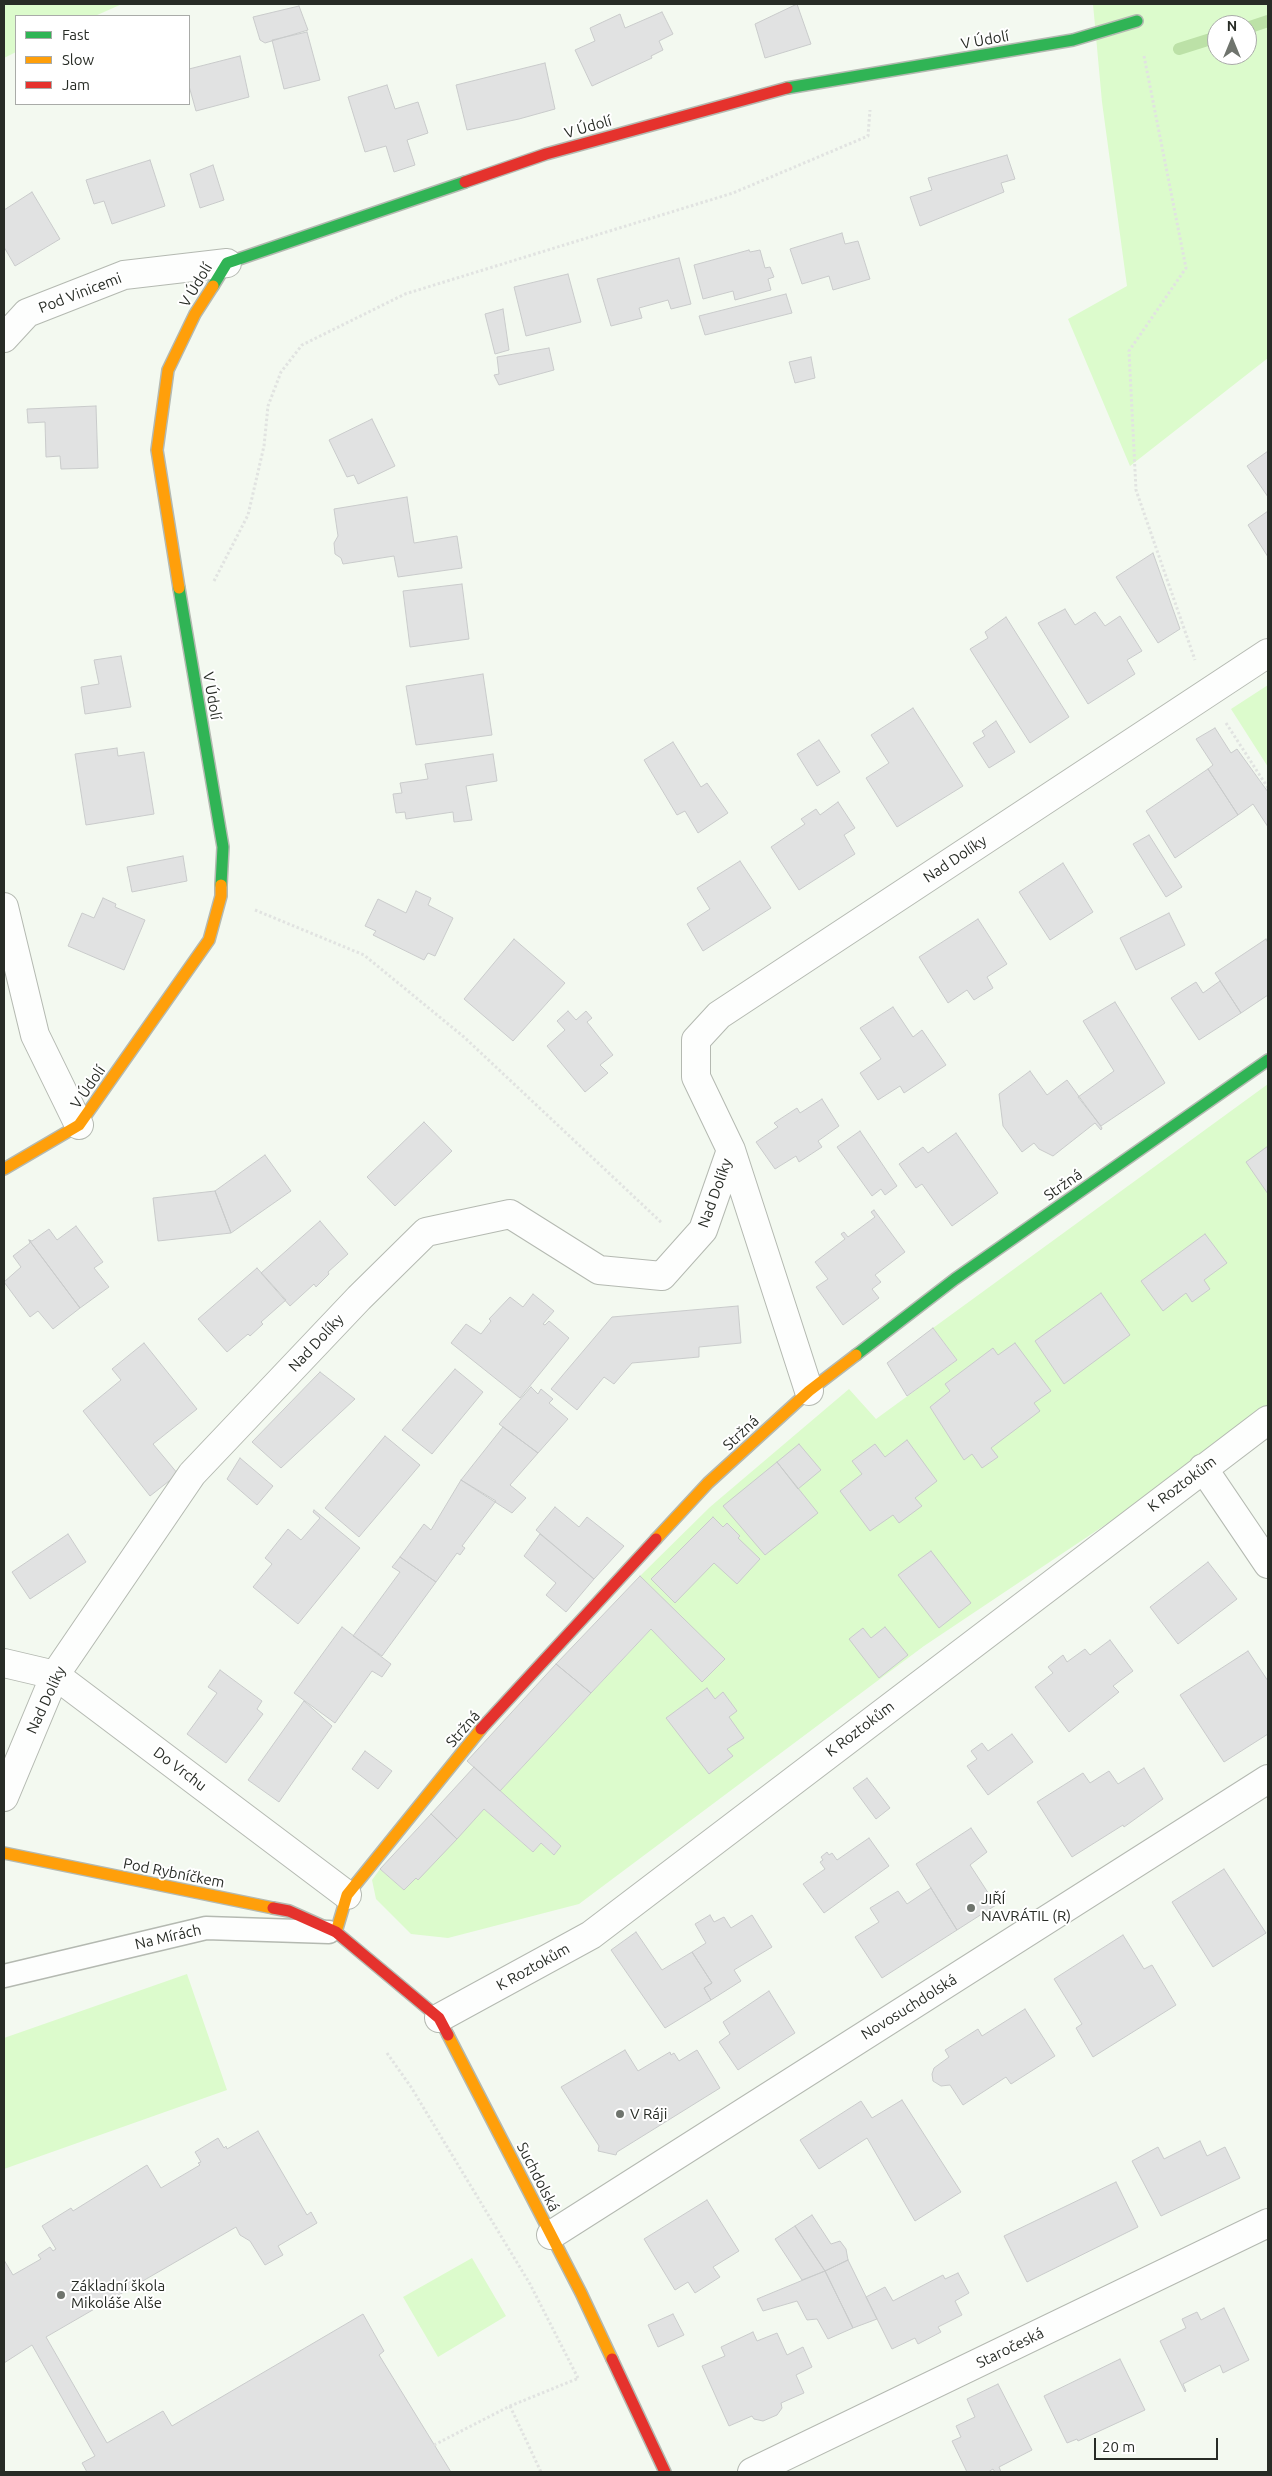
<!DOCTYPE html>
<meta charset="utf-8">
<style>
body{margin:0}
#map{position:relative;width:1272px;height:2476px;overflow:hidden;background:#f3f9f0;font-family:Ubuntu,sans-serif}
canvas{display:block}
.frame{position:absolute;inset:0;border:5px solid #282c26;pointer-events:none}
.legend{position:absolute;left:15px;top:15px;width:175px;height:90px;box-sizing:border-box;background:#fff;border:1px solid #a9aba8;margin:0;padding:6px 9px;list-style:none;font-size:15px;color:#282c26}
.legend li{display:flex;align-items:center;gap:10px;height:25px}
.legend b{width:25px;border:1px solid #a9aba8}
.north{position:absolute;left:1207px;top:15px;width:50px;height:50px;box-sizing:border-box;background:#fff;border:1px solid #a9aba8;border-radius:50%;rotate:0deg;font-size:14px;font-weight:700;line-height:20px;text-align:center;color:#282c26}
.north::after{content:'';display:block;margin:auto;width:18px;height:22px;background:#6f746d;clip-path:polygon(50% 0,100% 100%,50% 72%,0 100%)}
.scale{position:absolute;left:1094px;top:2438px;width:124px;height:22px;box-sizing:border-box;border:2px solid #282c26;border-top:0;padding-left:6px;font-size:15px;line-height:18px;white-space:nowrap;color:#282c26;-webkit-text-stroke:4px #fff;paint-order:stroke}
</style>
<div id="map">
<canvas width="1272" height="2476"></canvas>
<div class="frame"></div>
<ul class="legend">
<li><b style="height:6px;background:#30b455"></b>Fast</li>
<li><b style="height:6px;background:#ff9f0a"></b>Slow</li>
<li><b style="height:6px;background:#e5322d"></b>Jam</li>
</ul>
<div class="north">N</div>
<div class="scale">20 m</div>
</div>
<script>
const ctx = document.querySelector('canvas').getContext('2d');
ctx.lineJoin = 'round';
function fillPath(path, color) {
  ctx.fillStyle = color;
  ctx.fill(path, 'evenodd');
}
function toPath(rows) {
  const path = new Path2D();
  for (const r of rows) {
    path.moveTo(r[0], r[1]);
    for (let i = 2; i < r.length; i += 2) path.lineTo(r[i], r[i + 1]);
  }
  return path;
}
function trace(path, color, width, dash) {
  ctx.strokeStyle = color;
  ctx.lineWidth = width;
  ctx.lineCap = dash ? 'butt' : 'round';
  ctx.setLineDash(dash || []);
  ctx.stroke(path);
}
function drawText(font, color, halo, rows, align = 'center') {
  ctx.font = font + ' Ubuntu,sans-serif';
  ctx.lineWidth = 4;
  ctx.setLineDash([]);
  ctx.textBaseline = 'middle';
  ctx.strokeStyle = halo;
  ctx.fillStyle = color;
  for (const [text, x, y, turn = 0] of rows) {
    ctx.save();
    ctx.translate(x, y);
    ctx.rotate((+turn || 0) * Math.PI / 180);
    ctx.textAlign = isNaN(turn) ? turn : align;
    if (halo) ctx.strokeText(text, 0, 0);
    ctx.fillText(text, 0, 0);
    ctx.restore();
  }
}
const green = toPath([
 [4,4,122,4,95,16,16,16,16,52,4,58],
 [1093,4,1268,4,1268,358,1130,466,1068,319,1127,286,1102,102],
 [1217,25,1247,25,1247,55,1217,55],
 [1268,685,1268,767,1231,709],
 [1268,1084,1268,1416,924,1646,579,1904,448,1938,411,1934,376,1899,372,1880,380,1869,404,1890,484,1809,533,1852,541,1843,554,1855,561,1846,500,1791,651,1629,702,1681,721,1662,640,1576,710,1507,849,1389,876,1419,957,1360,933,1328],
 [187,1974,227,2090,4,2169,4,2038],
 [472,2258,506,2316,438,2357,403,2297]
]);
const stream = toPath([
 [1247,28,1268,21],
 [1179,49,1217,37]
]);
const building = toPath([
 [797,4,811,44,765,58,755,24,797,4],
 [299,6,308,30,265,43,260,40,253,17,299,6],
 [662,12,673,34,659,41,663,50,651,56,652,58,592,86,575,50,595,41,590,28,620,14,625,28,662,12],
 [307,32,320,80,284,89,272,40,307,32],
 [240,56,249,97,196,111,189,86,189,69,240,56],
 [545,63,555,109,519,119,467,130,456,85,545,63],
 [387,85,395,109,418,102,428,133,407,140,415,165,394,172,386,146,365,152,348,97,387,85],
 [1007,155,1015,179,1001,183,1004,192,920,226,910,197,932,190,928,178,1007,155],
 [150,160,165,206,112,224,104,201,94,204,86,180,150,160],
 [213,165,224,200,200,208,190,174,213,165],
 [32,192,60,239,15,266,4,247,4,210,32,192],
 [842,233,845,244,858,241,870,279,833,290,829,276,802,284,790,249,842,233],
 [749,250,750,252,760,250,765,268,770,267,774,277,768,279,771,290,735,300,733,291,703,299,694,265,749,250],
 [679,258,691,304,671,309,668,300,639,308,642,318,611,326,597,279,679,258],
 [568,274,581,322,526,336,514,287,568,274],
 [786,294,792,313,705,335,699,316,786,294],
 [503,309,509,350,495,354,485,314,503,309],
 [549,348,554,370,499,385,494,375,499,374,497,357,549,348],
 [811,357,815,378,795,383,789,362,811,357],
 [96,406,98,468,61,469,60,456,46,457,45,422,28,423,27,409,96,406],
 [372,419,395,466,358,484,354,475,347,477,329,440,372,419],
 [1268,451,1268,497,1247,466,1268,451],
 [407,497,414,543,457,536,462,568,398,577,394,556,343,564,341,558,335,554,334,543,338,536,334,509,407,497],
 [1268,511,1268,557,1248,525,1268,511],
 [1153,553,1180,629,1158,643,1116,577,1153,553],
 [462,584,469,639,410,647,403,591,462,584],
 [1065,609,1075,625,1095,612,1105,626,1120,616,1142,651,1127,660,1135,674,1088,704,1038,623,1065,609],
 [1006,617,1069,717,1030,743,970,649,988,638,985,632,1006,617],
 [121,656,131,707,85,714,81,687,99,684,94,660,121,656],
 [483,674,492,735,416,745,406,686,483,674],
 [913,708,963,786,897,827,866,778,889,763,871,735,913,708],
 [996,721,1015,752,989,768,973,743,985,736,982,731,996,721],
 [1215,728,1231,753,1237,749,1268,792,1268,827,1253,804,1238,815,1208,769,1213,765,1196,739,1215,728],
 [819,740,840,772,817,786,797,754,819,740],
 [673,742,701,787,707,783,728,813,698,833,685,811,677,815,644,760,673,742],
 [117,748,118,756,144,752,154,814,86,825,75,754,117,748],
 [493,754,497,781,466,786,472,820,454,822,453,812,406,819,405,812,396,813,393,794,402,793,400,783,428,779,425,764,493,754],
 [1208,769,1238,815,1175,858,1146,811,1208,769],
 [838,802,855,828,844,835,855,854,799,890,771,847,805,824,801,819,816,809,820,815,838,802],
 [1149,835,1182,887,1166,897,1133,844,1149,835],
 [183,856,187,881,132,892,127,867,183,856],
 [740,861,771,908,703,951,687,924,710,909,697,888,740,861],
 [1063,863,1093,912,1050,940,1019,892,1063,863],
 [416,891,431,898,428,905,453,918,435,956,428,953,424,960,373,935,376,931,365,926,378,899,406,913,416,891],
 [103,898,116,904,115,907,145,920,124,970,68,946,82,913,94,918,103,898],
 [1169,913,1185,945,1136,970,1120,938,1169,913],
 [978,919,1007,964,987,977,993,988,974,1000,967,990,948,1003,919,957,978,919],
 [514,939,565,983,513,1041,464,999,514,939],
 [1266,939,1268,943,1268,995,1241,1013,1215,973,1266,939],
 [1220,981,1241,1013,1199,1040,1171,998,1196,982,1203,993,1220,981],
 [1115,1002,1165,1083,1101,1126,1078,1097,1114,1071,1083,1021,1115,1002],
 [893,1007,913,1037,922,1030,946,1065,904,1093,900,1086,878,1100,860,1073,881,1059,860,1028,893,1007],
 [568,1011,576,1020,586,1011,592,1018,587,1022,613,1055,600,1065,608,1073,585,1092,547,1046,565,1030,557,1021,568,1011],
 [1030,1071,1047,1095,1067,1080,1102,1128,1101,1130,1095,1123,1053,1156,1039,1149,1034,1143,1022,1152,1003,1126,999,1094,1030,1071],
 [822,1099,839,1126,818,1141,822,1147,799,1162,796,1156,775,1169,756,1142,778,1127,774,1123,797,1108,800,1113,822,1099],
 [424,1122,452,1151,395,1206,367,1177,424,1122],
 [860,1131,897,1186,885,1195,881,1189,872,1196,837,1147,860,1131],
 [956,1133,998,1193,952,1226,922,1184,916,1188,899,1164,923,1147,928,1153,956,1133],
 [1268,1146,1268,1194,1246,1162,1268,1146],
 [265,1155,291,1191,231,1233,215,1191,265,1155],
 [215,1191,231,1233,158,1241,153,1198,215,1191],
 [874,1210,905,1252,875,1275,881,1282,872,1289,879,1298,843,1325,816,1287,828,1279,815,1262,845,1239,841,1234,844,1232,848,1237,875,1217,871,1212,874,1210],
 [320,1221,348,1254,328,1272,329,1274,316,1287,314,1284,290,1306,261,1273,320,1221],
 [76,1226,103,1262,94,1268,109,1287,80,1308,29,1240,32,1241,49,1229,57,1240,76,1226],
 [1205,1234,1227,1263,1204,1280,1210,1289,1192,1302,1186,1293,1163,1311,1141,1281,1205,1234],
 [29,1240,80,1308,53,1329,38,1311,30,1317,4,1282,21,1267,13,1256,30,1243,29,1240],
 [257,1268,286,1300,261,1322,263,1324,250,1336,248,1334,227,1352,198,1319,257,1268],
 [1101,1293,1130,1335,1064,1384,1035,1341,1101,1293],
 [533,1294,554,1311,543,1324,545,1325,549,1321,569,1338,520,1398,451,1343,466,1324,481,1334,491,1321,489,1319,510,1297,523,1307,533,1294],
 [738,1306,741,1343,699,1347,699,1357,632,1363,614,1384,604,1377,577,1410,551,1389,612,1317,738,1306],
 [933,1328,957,1360,907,1396,887,1363,933,1328],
 [144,1343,197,1409,153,1444,178,1474,150,1496,83,1411,121,1380,112,1369,144,1343],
 [1015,1343,1051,1391,1034,1403,1040,1411,991,1448,998,1457,982,1468,972,1454,964,1460,930,1407,950,1391,945,1384,993,1348,998,1355,1015,1343],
 [455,1369,483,1392,432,1454,402,1430,455,1369],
 [320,1372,355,1399,281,1468,252,1442,320,1372],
 [531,1387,538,1394,541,1389,553,1399,549,1403,568,1419,538,1453,499,1424,531,1387],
 [503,1427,538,1453,510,1485,526,1498,512,1513,461,1480,503,1427],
 [385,1436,420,1465,359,1537,325,1508,385,1436],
 [907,1440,937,1481,915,1498,922,1506,899,1523,893,1515,870,1531,840,1491,862,1474,852,1461,875,1444,885,1457,907,1440],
 [799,1444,821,1470,798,1489,777,1462,799,1444],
 [240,1458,273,1486,257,1505,227,1479,240,1458],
 [777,1462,818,1513,765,1555,723,1506,777,1462],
 [461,1480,496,1501,462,1546,465,1548,460,1555,457,1553,436,1582,400,1557,424,1524,431,1530,461,1480],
 [555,1507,579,1527,587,1517,624,1546,594,1579,536,1530,555,1507],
 [314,1510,360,1548,298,1624,253,1587,272,1564,265,1558,288,1529,301,1540,320,1518,313,1512,314,1510],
 [713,1517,723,1527,727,1523,740,1536,738,1538,760,1559,737,1584,714,1563,675,1603,651,1579,713,1517],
 [68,1534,86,1562,30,1599,12,1572,68,1534],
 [540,1534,594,1579,566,1612,546,1595,556,1583,524,1556,540,1534],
 [931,1551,971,1603,939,1628,898,1575,931,1551],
 [400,1557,436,1582,382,1656,353,1636,400,1572,392,1567,400,1557],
 [1208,1562,1237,1599,1178,1644,1150,1607,1208,1562],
 [640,1576,725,1659,702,1682,651,1629,591,1693,556,1664,640,1576],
 [342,1627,391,1664,382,1677,372,1671,335,1723,294,1693,342,1627],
 [885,1627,908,1655,879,1678,849,1639,863,1628,871,1638,885,1627],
 [1110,1640,1133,1671,1113,1686,1119,1692,1069,1732,1035,1687,1053,1673,1048,1667,1063,1655,1067,1662,1085,1649,1090,1655,1110,1640],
 [1248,1651,1268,1681,1268,1734,1224,1762,1180,1695,1248,1651],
 [556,1664,591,1693,500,1791,467,1761,556,1664],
 [220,1670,262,1701,257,1709,263,1714,226,1763,187,1734,217,1693,208,1687,220,1670],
 [707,1688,715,1699,723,1692,737,1711,729,1717,744,1738,727,1749,733,1756,709,1774,666,1718,707,1688],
 [304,1701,332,1726,279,1802,248,1780,304,1701],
 [1012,1734,1033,1762,988,1795,967,1766,977,1759,971,1751,982,1743,988,1751,1012,1734],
 [365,1751,392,1771,378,1789,352,1769,365,1751],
 [474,1767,561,1846,554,1855,541,1843,533,1852,484,1809,457,1839,431,1814,474,1767],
 [1144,1768,1163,1799,1124,1827,1123,1825,1072,1857,1037,1802,1083,1773,1090,1783,1109,1771,1118,1784,1144,1768],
 [867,1778,890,1808,876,1819,853,1788,867,1778],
 [431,1814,457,1839,418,1880,416,1878,404,1890,380,1869,431,1814],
 [971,1828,987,1852,970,1865,996,1905,957,1930,916,1864,971,1828],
 [869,1838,889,1866,824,1913,803,1884,825,1869,820,1862,823,1860,821,1857,827,1852,829,1855,832,1853,837,1860,869,1838],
 [1224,1869,1266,1933,1213,1967,1172,1902,1224,1869],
 [931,1888,957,1930,882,1978,855,1937,879,1922,870,1908,898,1891,907,1904,931,1888],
 [710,1915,714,1922,724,1917,731,1928,752,1915,772,1947,734,1970,741,1981,711,2000,704,1988,712,1983,692,1952,706,1943,695,1924,710,1915],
 [636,1932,662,1970,692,1952,712,1983,704,1988,711,2000,665,2028,611,1950,636,1932],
 [1123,1935,1144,1969,1152,1965,1176,2005,1093,2057,1076,2028,1082,2024,1054,1979,1123,1935],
 [769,1991,795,2033,738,2070,719,2042,730,2034,723,2022,769,1991],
 [1025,2009,1055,2056,1011,2084,1006,2077,963,2105,950,2085,941,2086,933,2081,932,2074,934,2068,949,2057,945,2050,978,2029,982,2036,1025,2009],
 [625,2050,638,2071,670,2052,671,2055,674,2053,679,2061,697,2050,720,2088,617,2152,616,2155,598,2151,599,2146,561,2087,625,2050],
 [902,2100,961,2192,915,2221,867,2138,819,2169,800,2140,861,2101,872,2118,902,2100],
 [258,2131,307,2215,311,2212,317,2223,278,2246,283,2255,265,2265,250,2241,240,2235,236,2227,46,2337,107,2443,163,2411,172,2426,363,2314,384,2351,379,2355,451,2472,87,2472,82,2463,95,2456,32,2345,4,2363,4,2260,13,2275,41,2259,38,2255,50,2247,53,2251,56,2249,42,2226,71,2208,73,2211,147,2165,161,2188,200,2165,198,2163,201,2162,195,2152,218,2138,224,2148,226,2146,227,2149,258,2131],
 [1200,2141,1207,2156,1225,2147,1240,2178,1161,2216,1132,2161,1158,2147,1164,2159,1200,2141],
 [1116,2182,1138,2227,1027,2282,1004,2236,1116,2182],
 [707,2200,739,2251,713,2267,720,2277,695,2293,688,2282,675,2290,644,2239,707,2200],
 [812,2215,831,2244,840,2241,846,2249,848,2260,825,2271,795,2226,812,2215],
 [795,2226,825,2271,802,2280,775,2239,795,2226],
 [848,2260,877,2319,853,2328,825,2271,848,2260],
 [825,2271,853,2328,828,2339,817,2319,807,2320,797,2301,763,2311,757,2299,825,2271],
 [958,2273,969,2293,955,2301,962,2315,938,2327,941,2332,918,2344,915,2338,892,2349,866,2297,885,2287,893,2301,943,2275,945,2279,958,2273],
 [1224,2308,1249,2360,1223,2373,1220,2365,1183,2384,1186,2391,1185,2392,1160,2341,1186,2328,1182,2319,1197,2312,1201,2320,1224,2308],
 [673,2314,684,2335,658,2347,648,2325,673,2314],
 [753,2332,757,2341,777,2333,787,2355,803,2347,812,2367,796,2375,804,2393,781,2403,782,2408,777,2415,763,2421,754,2419,752,2416,729,2426,702,2366,725,2356,721,2347,753,2332],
 [1120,2359,1145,2410,1078,2441,1077,2439,1067,2443,1044,2396,1120,2359],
 [998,2384,1032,2450,999,2467,1001,2472,995,2472,993,2469,988,2472,967,2472,952,2441,961,2437,956,2426,975,2417,967,2399,998,2384]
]);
const path = toPath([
 [1144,56,1186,268,1129,351,1136,490,1195,660],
 [214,581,248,515,264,446,268,406,281,372,302,345,405,294,733,193,868,136,870,110],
 [1226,723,1268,788],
 [255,910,364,955,464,1037,662,1223],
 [387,2053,411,2087,530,2284,578,2378],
 [510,2406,541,2472],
 [434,2445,510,2406,579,2378]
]);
const lane = toPath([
 [4,1976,206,1928,329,1932]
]);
const street = toPath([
 [4,338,27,313,124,275,227,263],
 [4,907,35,1035,79,1125],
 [809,1391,731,1150,696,1077,696,1040,719,1015,1268,653],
 [1203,1468,1268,1564],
 [4,1663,55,1675,347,1895],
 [4,1797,55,1675,192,1474,359,1298,426,1232,510,1214,599,1270,662,1276,703,1230,731,1150],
 [439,2018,591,1935,1268,1420],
 [551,2235,1268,1779],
 [752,2472,1268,2223]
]);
const fast = toPath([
 [787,88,1073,40,1137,21],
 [213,286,227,263,465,182],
 [179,588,223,847,221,885],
 [856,1355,955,1279,1268,1060]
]);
const slow = toPath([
 [179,588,157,450,168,370,195,314,213,286],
 [4,1169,79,1125,209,940,221,896,221,885],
 [656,1539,708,1483,809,1391,856,1355],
 [4,1853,273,1908],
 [336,1932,347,1895,481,1729],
 [448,2035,581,2293,612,2359]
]);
const jam = toPath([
 [465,182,546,154,787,88],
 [481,1729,656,1539],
 [273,1908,289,1911,336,1932,439,2018,448,2035],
 [612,2359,665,2472]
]);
const markers = [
 [971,1908,5,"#6f746d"],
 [620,2114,5,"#6f746d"],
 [61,2295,5,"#6f746d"]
];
const streetNames = [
 ["V Údolí",985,40,-10],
 ["V Údolí",588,127,-16],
 ["V Údolí",196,285,-59],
 ["Pod Vinicemi",80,293,-21],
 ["V Údolí",212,696,80],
 ["Nad Dolíky",955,859,-34],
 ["V Údolí",88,1087,-55],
 ["Stržná",1063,1185,-35],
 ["Nad Dolíky",715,1193,-70],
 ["Nad Dolíky",316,1343,-47],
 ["Stržná",741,1433,-43],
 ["K Roztokům",1182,1484,-37],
 ["Nad Dolíky",46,1700,-65],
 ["Stržná",463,1729,-49],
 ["K Roztokům",860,1729,-37],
 ["Do Vrchu",180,1769,37],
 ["Pod Rybníčkem",174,1873,11],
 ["Na Mírách",168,1937,-13],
 ["K Roztokům",533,1967,-29],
 ["Novosuchdolská",909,2007,-32],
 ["Suchdolská",538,2177,63],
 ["Staročeská",1010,2348,-26]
];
const poiNames = [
 ["JIŘÍ",981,1899],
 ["NAVRÁTIL (R)",981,1916],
 ["V Ráji",630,2114],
 ["Základní škola",71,2286],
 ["Mikoláše Alše",71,2303]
];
fillPath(green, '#dcfbcc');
trace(stream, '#bce1a7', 12);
fillPath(building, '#e1e2e2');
trace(building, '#c9cbcb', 1);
trace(lane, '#b4b9b1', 25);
trace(street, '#b4b9b1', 30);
trace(fast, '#b4b9b1', 14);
trace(slow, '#b4b9b1', 14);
trace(jam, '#b4b9b1', 14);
trace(path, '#e1e3e1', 3, [2.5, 2.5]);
trace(lane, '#fdfefd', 22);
trace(street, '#fdfefd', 28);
trace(fast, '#30b455', 11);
trace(slow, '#ff9f0a', 11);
trace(jam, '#e5322d', 11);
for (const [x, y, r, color] of markers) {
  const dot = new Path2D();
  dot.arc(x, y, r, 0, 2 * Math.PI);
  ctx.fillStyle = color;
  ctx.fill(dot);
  trace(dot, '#fff', 2);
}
drawText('15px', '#282c26', '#fff', streetNames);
drawText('15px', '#282c26', '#fff', poiNames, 'left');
</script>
